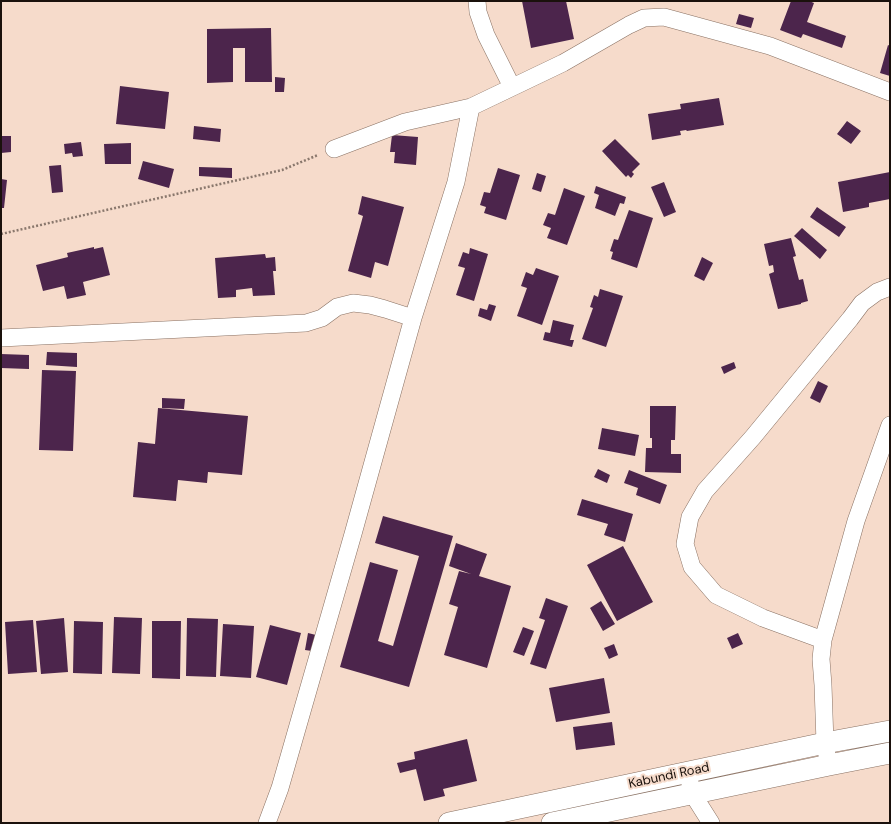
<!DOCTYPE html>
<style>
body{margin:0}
#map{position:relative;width:891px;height:824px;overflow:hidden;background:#f6dbcb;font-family:"DM Sans",sans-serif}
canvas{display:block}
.frame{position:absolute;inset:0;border:2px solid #1a110c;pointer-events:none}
</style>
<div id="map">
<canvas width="891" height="824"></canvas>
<div class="frame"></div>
</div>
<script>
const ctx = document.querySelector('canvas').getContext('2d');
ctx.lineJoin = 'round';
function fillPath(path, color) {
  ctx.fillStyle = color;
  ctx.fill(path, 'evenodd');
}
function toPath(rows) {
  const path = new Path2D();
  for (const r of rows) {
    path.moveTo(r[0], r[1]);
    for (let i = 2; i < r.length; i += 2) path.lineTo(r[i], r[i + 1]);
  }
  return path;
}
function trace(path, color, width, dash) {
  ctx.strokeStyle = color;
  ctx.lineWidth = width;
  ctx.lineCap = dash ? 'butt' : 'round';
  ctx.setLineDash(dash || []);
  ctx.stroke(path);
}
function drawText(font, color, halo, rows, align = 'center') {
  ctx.font = font + ' "DM Sans",sans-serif';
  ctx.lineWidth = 4;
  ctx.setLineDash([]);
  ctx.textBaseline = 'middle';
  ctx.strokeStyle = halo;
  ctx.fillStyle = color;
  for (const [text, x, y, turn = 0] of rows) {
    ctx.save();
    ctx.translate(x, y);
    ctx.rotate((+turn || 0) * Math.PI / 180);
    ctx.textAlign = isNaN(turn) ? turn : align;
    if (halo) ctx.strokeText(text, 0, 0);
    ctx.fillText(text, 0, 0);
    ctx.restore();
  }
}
const building = toPath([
 [522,1,566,1,574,39,531,48],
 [791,1,809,1,814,3,807,22,846,36,842,48,803,34,801,38,780,30],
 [739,14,754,18,751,28,736,24],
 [271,28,272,82,245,82,245,48,233,48,233,82,207,83,207,29],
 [888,45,890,46,890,76,880,73],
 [275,77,285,78,284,92,275,92],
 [120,86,169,92,165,129,116,124],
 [719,98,724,125,687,131,686,130,680,131,681,135,652,140,648,114,681,109,680,104],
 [847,121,861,131,851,144,837,134],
 [194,126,221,129,220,142,193,139],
 [392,135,418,137,416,165,394,163,395,152,390,152],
 [1,136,11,136,11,152,1,153],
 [615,139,640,164,632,172,634,174,631,178,628,175,626,177,602,151],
 [81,142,83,156,73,157,72,153,65,154,64,144],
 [131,143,131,164,105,164,104,144],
 [143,161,174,169,169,188,138,179],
 [61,165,63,192,52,193,49,166],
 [199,167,232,168,232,178,199,176],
 [498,168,520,175,506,220,484,213,486,207,480,205,484,192,490,193],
 [890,172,890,199,869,203,869,207,843,212,838,182],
 [537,173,546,176,541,192,532,189],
 [1,179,7,180,4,208,1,208],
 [664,182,676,212,664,217,651,187],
 [596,186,626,197,624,204,620,203,615,216,595,208,599,195,594,193],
 [564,188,585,196,567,245,547,238,551,228,543,225,548,213,555,215],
 [362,196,404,207,388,266,375,262,371,278,348,271,363,216,358,214],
 [817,207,846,227,839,237,810,217],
 [629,210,653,218,637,268,611,259,613,252,610,251,614,239,618,240],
 [802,228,827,250,820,259,794,236],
 [791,238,796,256,793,257,799,280,803,279,808,301,801,303,801,304,778,309,769,274,774,272,773,265,769,266,764,244],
 [94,247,94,249,103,247,110,275,83,282,86,295,67,299,64,286,43,291,36,265,68,257,67,253],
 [470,248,488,254,474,301,456,295,465,268,458,266,463,252,469,254],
 [265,254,266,258,275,257,276,271,273,271,275,295,253,296,252,288,236,290,236,297,218,298,215,258],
 [702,257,713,263,704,281,694,276],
 [536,268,559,276,542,325,517,316,527,288,521,286,526,272,533,275],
 [600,289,623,296,606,347,582,339,593,308,590,307,594,295,598,297],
 [489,304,496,306,491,321,478,316,480,308,487,310],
 [553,320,574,325,570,340,574,340,572,347,543,340,545,332,550,333],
 [47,352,77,353,77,367,46,365],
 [1,354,29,355,29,369,1,368],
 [734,362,736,368,724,374,721,367],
 [42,370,76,371,73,451,39,450],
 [818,381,828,386,820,403,810,398],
 [162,398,185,399,184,409,162,408],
 [650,406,676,406,675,440,671,440,671,454,681,454,681,473,645,472,646,448,652,448,652,438,650,438],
 [158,408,248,416,242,475,208,472,207,483,178,480,176,501,133,497,138,442,155,444],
 [602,428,639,435,635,456,598,449],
 [598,469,610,475,607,483,594,477],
 [629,470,667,485,660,504,636,495,638,488,624,483],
 [582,499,633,514,625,542,604,535,608,524,577,515],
 [383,516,453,536,409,687,340,667,370,562,398,570,378,641,393,646,419,556,375,543],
 [456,543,487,554,479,576,511,586,487,668,444,655,458,607,449,604,459,571,471,574,449,566],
 [623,546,653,602,617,621,587,565],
 [546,598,568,606,546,669,530,664,545,620,539,618],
 [601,601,615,624,603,631,590,608],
 [114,617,142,618,140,674,112,673],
 [64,618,68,672,41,674,36,621],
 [187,618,218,619,216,677,186,676],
 [33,620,37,672,8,674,5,622],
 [74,621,103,622,102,674,73,673],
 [152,621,181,621,180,679,152,678],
 [223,624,254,626,251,678,220,676],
 [270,625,301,633,287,685,256,677],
 [523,627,534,631,524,656,513,652],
 [308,633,316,635,312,651,305,650],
 [738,633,743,644,732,649,727,638],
 [614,644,618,655,609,659,604,648],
 [604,678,610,713,556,722,549,688],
 [612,722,615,745,576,750,573,727],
 [467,739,477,781,443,789,445,796,424,801,416,769,400,773,397,763,415,759,414,752]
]);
const path = toPath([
 [1,234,282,170,318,155]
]);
const minor = toPath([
 [477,1,478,12,486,35,512,87],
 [334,149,405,122,471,107],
 [1,338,306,323,322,318,337,307,353,303,370,305,385,309,413,318],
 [823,640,763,618,716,595,692,567,685,544,690,517,705,491,753,437,850,319,862,303,877,292,890,287],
 [827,755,825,743,823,685,821,659,823,640,856,521,890,425],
 [688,773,692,793,711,823],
 [267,823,280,788,353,534,413,318,456,182,471,107,563,63,629,25,644,18,664,17,770,46,890,92]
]);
const tertiary = toPath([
 [449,823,825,743,890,731],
 [552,823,829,765,890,753]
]);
const streetNames = [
 ["Kabundi Road",669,776,-12]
];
fillPath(building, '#4c254c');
trace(minor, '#897163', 18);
trace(tertiary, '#897163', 22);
trace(path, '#8a786d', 2.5, [2, 2]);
trace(minor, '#fff', 17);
trace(tertiary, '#fff', 21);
drawText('13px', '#1a110c', '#f6dbcb', streetNames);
</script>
